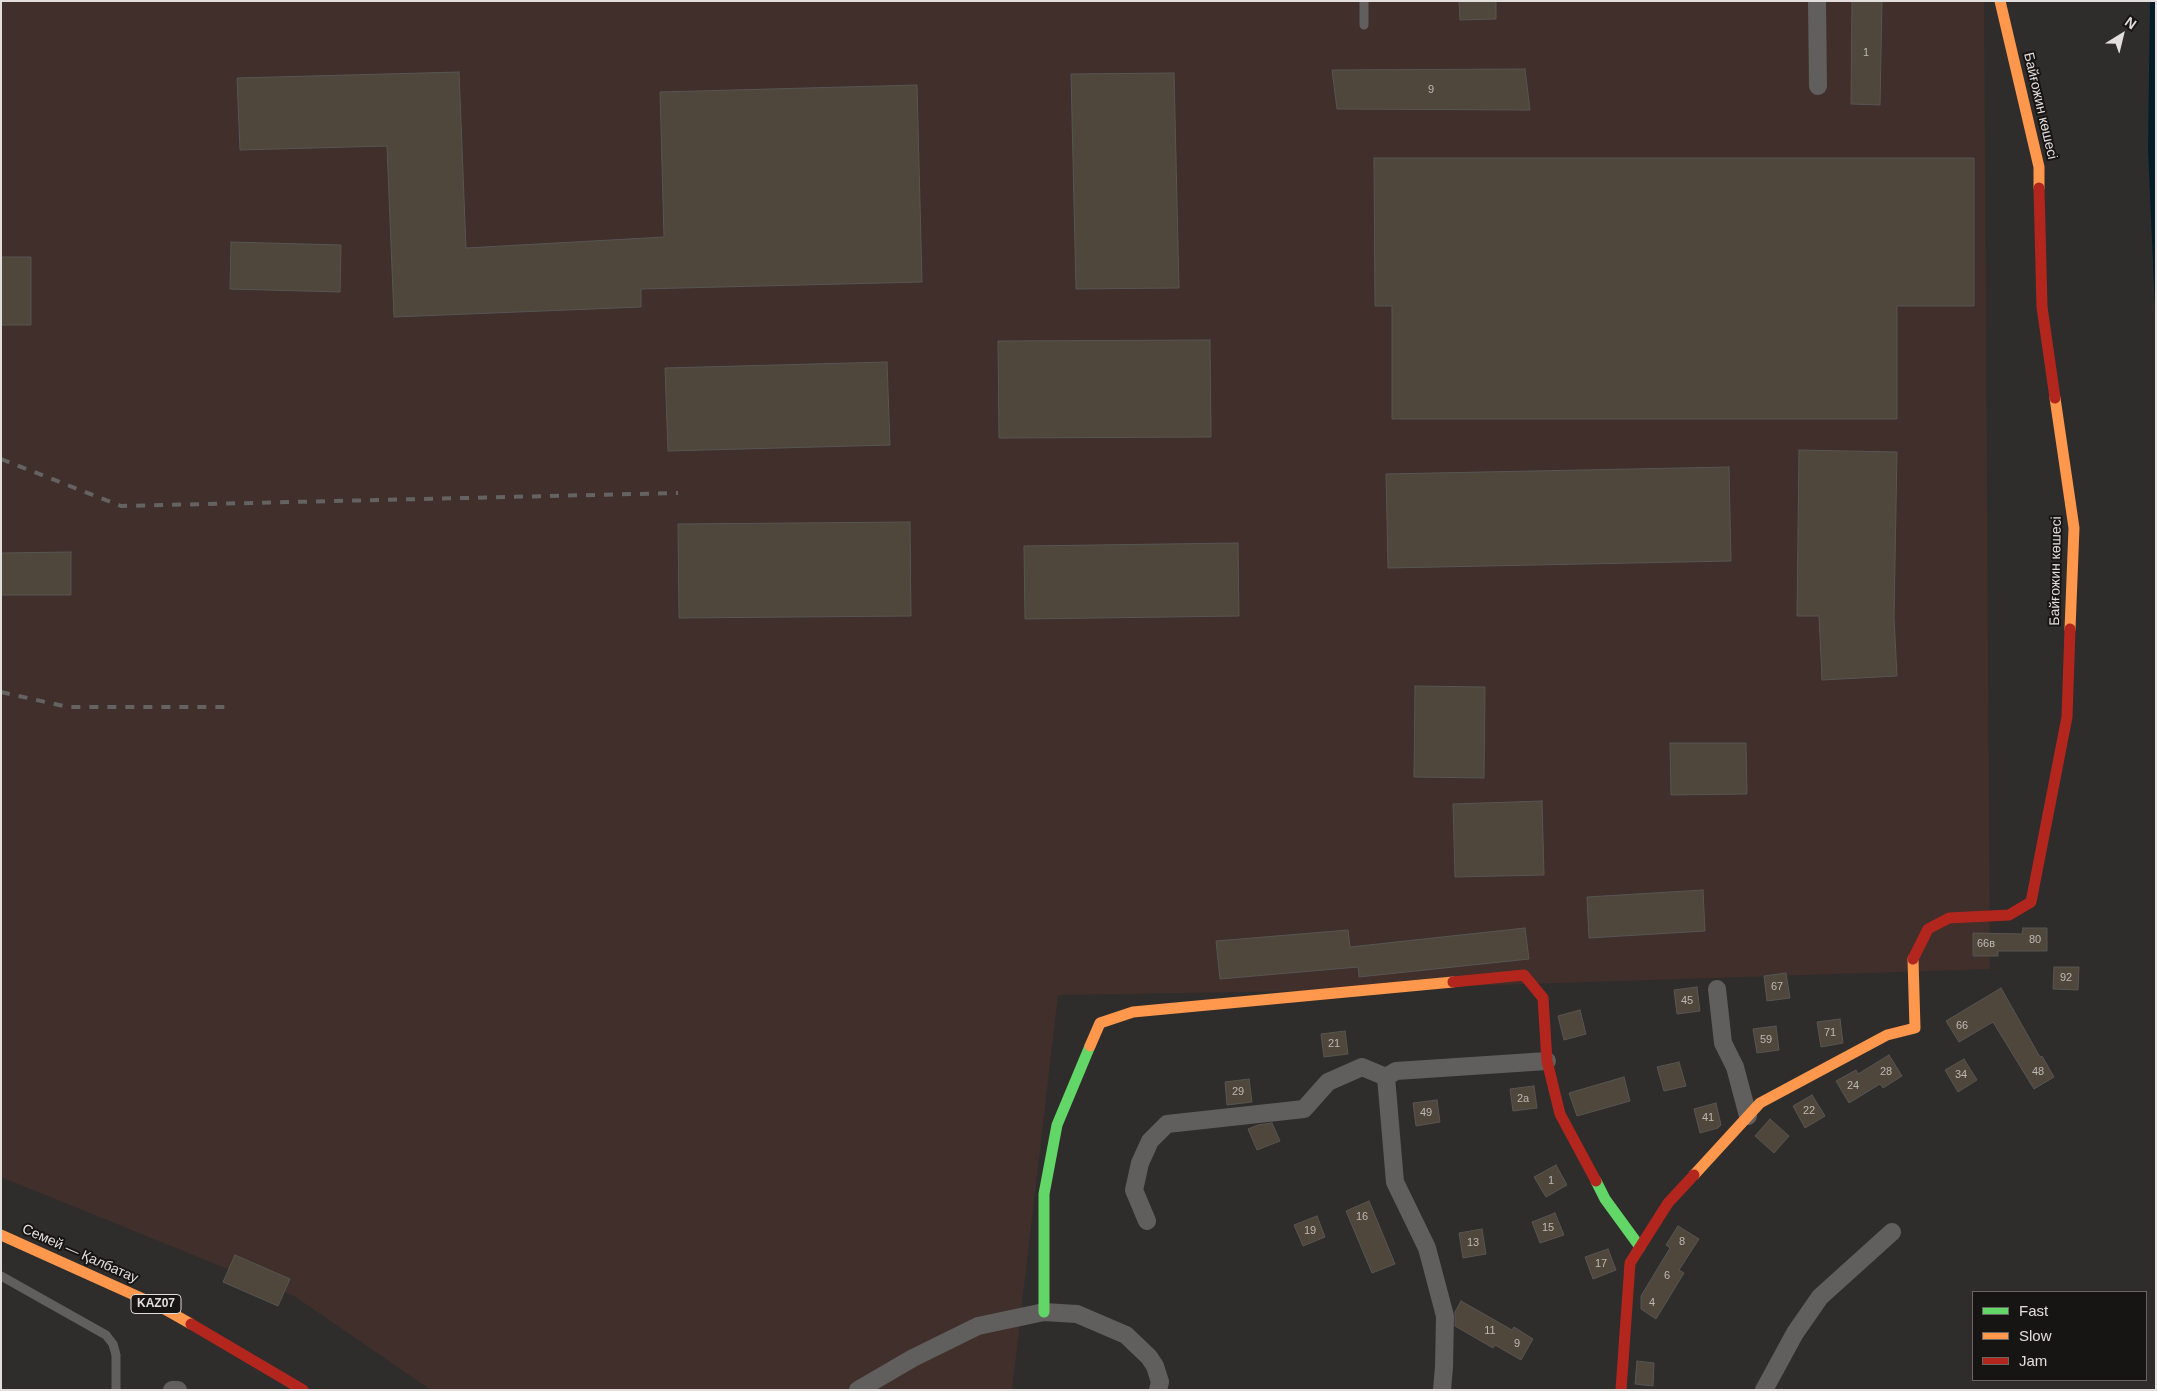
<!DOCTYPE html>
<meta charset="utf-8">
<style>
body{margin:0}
#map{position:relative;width:2157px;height:1391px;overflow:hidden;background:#2f2d2b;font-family:Helvetica,sans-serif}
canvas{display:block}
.frame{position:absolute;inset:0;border:2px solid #e1dedc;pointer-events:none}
.legend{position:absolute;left:1972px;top:1291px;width:175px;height:90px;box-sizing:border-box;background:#171513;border:1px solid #686563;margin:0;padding:6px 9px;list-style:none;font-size:15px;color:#e1dedc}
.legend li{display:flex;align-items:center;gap:10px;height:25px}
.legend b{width:25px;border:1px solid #686563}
.north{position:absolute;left:2097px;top:10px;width:50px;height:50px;-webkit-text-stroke:4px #171513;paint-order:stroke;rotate:36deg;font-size:14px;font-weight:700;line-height:20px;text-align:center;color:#e1dedc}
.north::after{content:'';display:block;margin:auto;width:18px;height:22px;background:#e1dedc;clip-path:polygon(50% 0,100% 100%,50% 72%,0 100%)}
</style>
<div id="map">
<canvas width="2157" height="1391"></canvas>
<div class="frame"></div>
<ul class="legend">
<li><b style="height:6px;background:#63d668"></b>Fast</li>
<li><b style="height:6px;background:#ff974d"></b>Slow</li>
<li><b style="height:6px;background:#b3261e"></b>Jam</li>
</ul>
<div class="north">N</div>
</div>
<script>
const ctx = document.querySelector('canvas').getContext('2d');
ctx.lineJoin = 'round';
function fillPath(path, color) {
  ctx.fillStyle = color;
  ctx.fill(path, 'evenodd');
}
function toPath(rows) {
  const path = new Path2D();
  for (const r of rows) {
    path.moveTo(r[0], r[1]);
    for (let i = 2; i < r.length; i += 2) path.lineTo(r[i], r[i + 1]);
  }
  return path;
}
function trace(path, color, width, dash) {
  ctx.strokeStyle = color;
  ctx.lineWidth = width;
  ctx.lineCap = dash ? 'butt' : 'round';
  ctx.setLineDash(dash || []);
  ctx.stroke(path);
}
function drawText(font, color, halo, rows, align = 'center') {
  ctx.font = font + ' Helvetica,sans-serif';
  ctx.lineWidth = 4;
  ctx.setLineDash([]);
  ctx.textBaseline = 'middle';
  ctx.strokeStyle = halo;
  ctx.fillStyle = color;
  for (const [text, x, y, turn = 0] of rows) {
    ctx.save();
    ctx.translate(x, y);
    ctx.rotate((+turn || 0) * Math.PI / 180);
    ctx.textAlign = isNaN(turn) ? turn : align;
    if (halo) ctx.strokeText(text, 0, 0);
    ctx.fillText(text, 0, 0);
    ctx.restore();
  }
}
const industrial = toPath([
 [1,1,1984,1,1990,969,1309,991,1058,995,1012,1390,431,1390,294,1296,1,1177]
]);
const water = toPath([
 [2150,1,2156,1,2156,332,2148,150]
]);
const building = toPath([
 [1459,1,1496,1,1496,19,1460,20,1459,1],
 [1852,1,1882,1,1880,105,1851,104,1852,1],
 [1525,69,1530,110,1337,109,1332,70,1525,69],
 [459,72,466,248,664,237,660,92,917,85,922,282,641,289,641,307,394,317,387,146,240,150,237,78,459,72],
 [1174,73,1179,288,1076,289,1071,74,1174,73],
 [1374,158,1974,158,1974,306,1897,306,1897,419,1392,419,1392,306,1375,306,1374,158],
 [231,242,341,245,340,292,230,289,231,242],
 [1,257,31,257,31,325,1,325,1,257],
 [1210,340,1211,437,999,438,998,341,1210,340],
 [887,362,890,445,668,451,665,368,887,362],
 [1799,450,1897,452,1894,617,1897,676,1822,680,1819,616,1797,616,1799,450],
 [1729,467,1731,561,1388,568,1386,474,1729,467],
 [910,522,911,616,679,618,678,524,910,522],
 [1238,543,1239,616,1025,619,1024,546,1238,543],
 [71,552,71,595,1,595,1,553,71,552],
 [1415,686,1485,687,1484,778,1414,777,1415,686],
 [1670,743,1746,743,1747,794,1671,795,1670,743],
 [1542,801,1544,875,1455,877,1453,804,1542,801],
 [1703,890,1705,931,1589,938,1587,897,1703,890],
 [1525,928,1529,959,1359,977,1358,967,1220,979,1216,941,1348,930,1350,947,1525,928],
 [2023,928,2047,928,2047,951,1998,951,1998,956,1973,956,1973,933,2022,934,2023,928],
 [2054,967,2079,967,2078,990,2053,989,2054,967],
 [1786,973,1790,998,1767,1001,1764,976,1786,973],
 [1697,987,1700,1011,1677,1014,1674,990,1697,987],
 [2001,988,2040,1057,2042,1056,2054,1077,2034,1089,1993,1022,1959,1042,1946,1021,2001,988],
 [1580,1010,1586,1034,1564,1040,1558,1016,1580,1010],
 [1840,1019,1843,1043,1821,1047,1817,1022,1840,1019],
 [1776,1026,1779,1050,1757,1053,1753,1029,1776,1026],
 [1345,1031,1348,1054,1324,1057,1321,1034,1345,1031],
 [1889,1055,1902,1076,1883,1088,1880,1084,1849,1103,1836,1081,1856,1070,1858,1074,1889,1055],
 [1964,1059,1977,1080,1958,1092,1945,1070,1964,1059],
 [1679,1062,1686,1086,1664,1091,1657,1067,1679,1062],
 [1624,1077,1630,1101,1577,1116,1569,1093,1624,1077],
 [1249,1079,1252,1102,1227,1105,1225,1082,1249,1079],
 [1534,1086,1537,1108,1513,1111,1510,1089,1534,1086],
 [1812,1095,1825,1116,1805,1128,1793,1106,1812,1095],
 [1437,1100,1440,1122,1416,1126,1413,1103,1437,1100],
 [1716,1103,1721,1125,1718,1128,1700,1133,1694,1109,1716,1103],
 [1770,1119,1789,1136,1774,1153,1755,1136,1770,1119],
 [1272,1123,1280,1141,1257,1150,1248,1129,1258,1125,1272,1123],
 [1556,1165,1567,1185,1546,1197,1534,1177,1556,1165],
 [1369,1201,1395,1264,1372,1273,1346,1211,1369,1201],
 [1555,1213,1564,1235,1540,1243,1532,1222,1555,1213],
 [1317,1216,1325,1237,1303,1246,1294,1225,1317,1216],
 [1678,1226,1699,1239,1679,1270,1684,1273,1656,1319,1641,1309,1641,1296,1670,1248,1666,1245,1678,1226],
 [1482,1229,1486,1254,1463,1258,1459,1233,1482,1229],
 [1608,1249,1616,1270,1593,1279,1585,1257,1608,1249],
 [235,1255,290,1279,278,1306,223,1282,235,1255],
 [1461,1301,1512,1330,1514,1327,1533,1339,1521,1360,1495,1345,1493,1348,1455,1326,1455,1312,1461,1301],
 [1637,1361,1654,1363,1653,1386,1635,1384,1637,1361]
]);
const lane = toPath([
 [1364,1,1364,25],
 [1,1276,106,1335,113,1344,116,1355,116,1390]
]);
const street = toPath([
 [1817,1,1818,86],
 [1717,989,1723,1043,1735,1067,1748,1116],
 [1386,1077,1396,1071,1547,1061],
 [1147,1221,1134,1190,1140,1163,1150,1141,1167,1124,1304,1109,1328,1082,1362,1067,1386,1077,1395,1182,1427,1248,1445,1316,1444,1367,1442,1390],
 [172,1390,178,1390],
 [858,1390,913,1358,978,1326,1044,1312,1077,1314,1126,1335,1149,1357,1155,1366,1160,1382,1158,1390],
 [1764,1390,1795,1333,1820,1297,1892,1232]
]);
const fast = toPath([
 [1596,1181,1605,1199,1640,1247],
 [1044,1312,1044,1194,1057,1125,1090,1046]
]);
const slow = toPath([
 [2000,1,2039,167,2039,188],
 [2055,398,2074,528,2070,629],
 [1090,1046,1100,1023,1133,1012,1453,982],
 [1694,1175,1760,1103,1887,1035,1915,1028,1913,959],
 [1,1235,161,1307,191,1324]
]);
const jam = toPath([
 [2039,188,2042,307,2055,398],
 [1913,959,1928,929,1949,918,2009,915,2031,902,2067,717,2070,629],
 [1453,982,1524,975,1543,998,1547,1061,1560,1114,1596,1181],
 [191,1324,303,1390],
 [1621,1390,1630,1263,1668,1203,1694,1175]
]);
const rail = toPath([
 [1,459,121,506,678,493],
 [1,692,68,707,232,707]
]);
const numberNames = [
 ["1",1866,53],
 ["9",1431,90],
 ["80",2035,940],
 ["66в",1986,944],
 ["92",2066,978],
 ["67",1777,987],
 ["45",1687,1001],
 ["66",1962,1026],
 ["71",1830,1033],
 ["59",1766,1040],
 ["21",1334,1044],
 ["28",1886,1072],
 ["48",2038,1072],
 ["34",1961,1075],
 ["24",1853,1086],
 ["29",1238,1092],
 ["2а",1523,1099],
 ["22",1809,1111],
 ["49",1426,1113],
 ["41",1708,1118],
 ["1",1551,1181],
 ["16",1362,1217],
 ["15",1548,1228],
 ["19",1310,1231],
 ["8",1682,1242],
 ["13",1473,1243],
 ["17",1601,1264],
 ["6",1667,1276],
 ["4",1652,1303],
 ["11",1490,1331],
 ["9",1517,1344]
];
const shields = [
 [156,1304,50]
];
const shieldNames = [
 ["KAZ07",156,1304]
];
const streetNames = [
 ["Байғожин көшесі",2040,106,77],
 ["Байғожин көшесі",2056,571,-89],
 ["Семей — Қалбатау",80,1254,24]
];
fillPath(industrial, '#402f2b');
fillPath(water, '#041d28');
fillPath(building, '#50473c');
trace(building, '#575553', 1);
trace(lane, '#605f5e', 9);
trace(street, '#605f5e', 18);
trace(fast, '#63d668', 11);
trace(slow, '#ff974d', 11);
trace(jam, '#b3261e', 11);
trace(rail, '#646362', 4, [9, 9]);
drawText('11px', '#bdb8b4', null, numberNames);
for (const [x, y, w] of shields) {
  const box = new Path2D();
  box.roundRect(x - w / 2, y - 9.5, w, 19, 4);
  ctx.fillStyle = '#171513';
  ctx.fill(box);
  trace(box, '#e1dedc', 1);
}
drawText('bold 12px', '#e1dedc', null, shieldNames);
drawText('14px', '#e1dedc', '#171513', streetNames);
</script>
